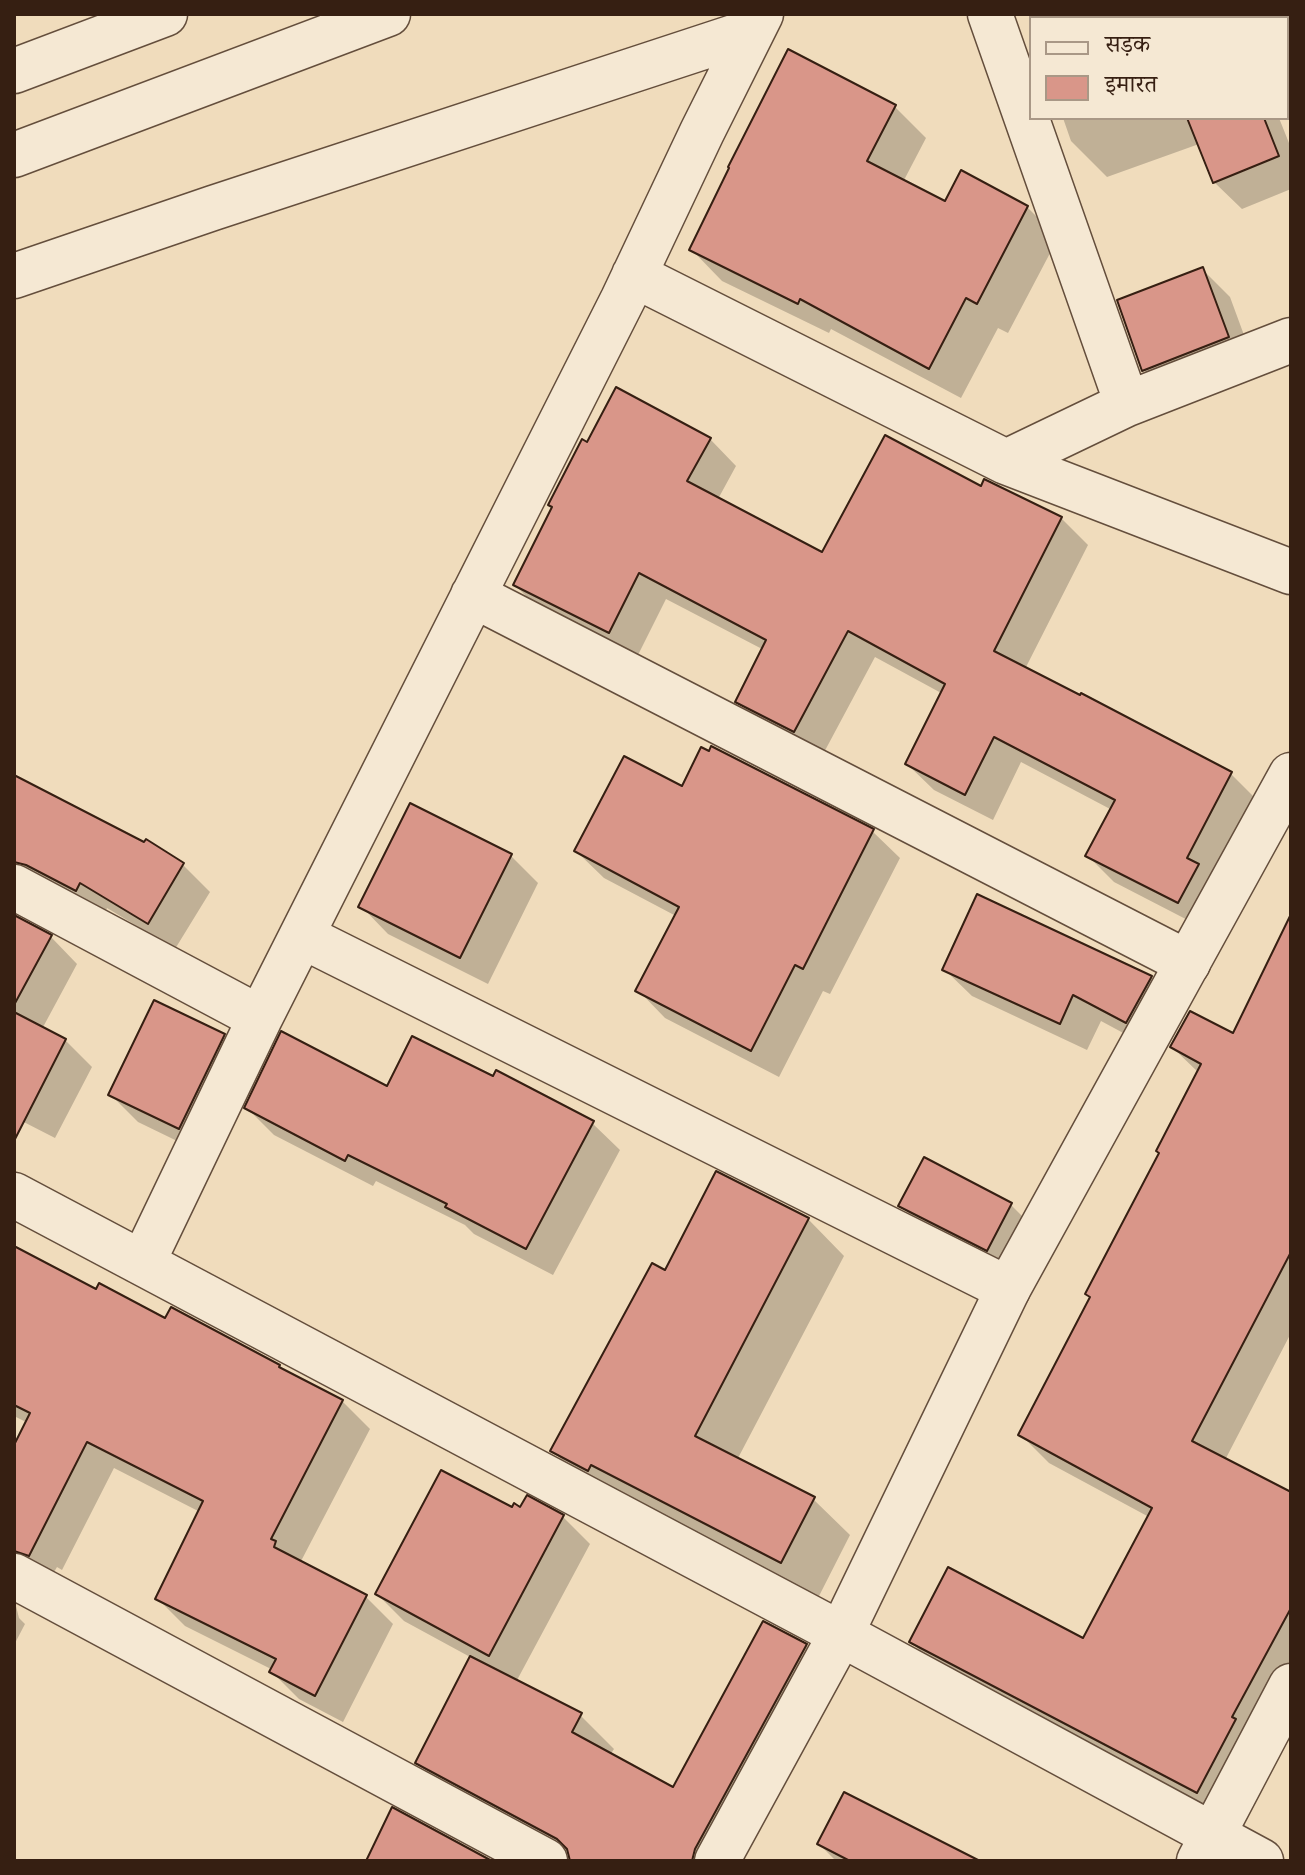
<!DOCTYPE html>
<meta charset="utf-8">
<style>
body{margin:0}
#map{position:relative;width:1305px;height:1875px;overflow:hidden;background:#f0dcbc;font-family:"Libre Caslon Text","Noto Serif Devanagari",serif}
canvas{display:block}
.frame{position:absolute;inset:0;border:16px solid #361f12;pointer-events:none}
.legend{position:absolute;left:1029px;top:16px;width:260px;height:104px;box-sizing:border-box;background:#f5e8d3;border:2px solid #a99886;margin:0;padding:10px 14px;list-style:none;font-size:24px;color:#361f12}
.legend li{display:flex;align-items:center;gap:16px;height:40px}
.legend b{width:40px;border:2px solid #a99886}
</style>
<div id="map">
<canvas width="1305" height="1875"></canvas>
<div class="frame"></div>
<ul class="legend">
<li><b style="height:10px;background:#f5e8d3"></b>सड़क</li>
<li><b style="height:22px;background:#d99689"></b>इमारत</li>
</ul>
</div>
<script>
const ctx = document.querySelector('canvas').getContext('2d');
ctx.lineJoin = 'round';
function fillPath(path, color) {
  ctx.fillStyle = color;
  ctx.fill(path, 'evenodd');
}
function toPath(rows) {
  const path = new Path2D();
  for (const r of rows) {
    path.moveTo(r[0], r[1]);
    for (let i = 2; i < r.length; i += 2) path.lineTo(r[i], r[i + 1]);
  }
  return path;
}
function trace(path, color, width, dash) {
  ctx.strokeStyle = color;
  ctx.lineWidth = width;
  ctx.lineCap = dash ? 'butt' : 'round';
  ctx.setLineDash(dash || []);
  ctx.stroke(path);
}
const shadow = toPath([
 [1052,14,1216,14,1217,18,1051,18],
 [895,107,926,138,903,182,946,204,1027,207,1058,238,1008,333,998,328,961,398,831,329,829,333,722,281,691,249],
 [1063,118,1279,118,1291,148,1291,189,1242,209,1214,182,1199,144,1107,177,1071,141],
 [1202,269,1230,297,1255,365,1171,397,1144,370],
 [710,439,736,466,718,499,823,555,982,488,1061,518,1088,545,1025,669,1231,774,1258,801,1205,929,1114,882,1087,855,1112,810,1021,762,993,820,934,790,907,764,943,694,875,657,821,758,764,728,737,701,764,650,666,599,636,659,542,612,515,585,588,444],
 [14,777,145,845,146,842,183,865,210,892,175,949,107,908,103,917,18,902,15,917,51,937,77,964,42,1029,65,1040,92,1067,55,1138,14,1117],
 [682,789,872,831,900,858,830,994,823,991,779,1077,665,1018,638,990,676,916,604,878,576,851],
 [511,856,538,883,488,984,388,934,361,906],
 [944,969,1151,978,1178,1005,1153,1049,1101,1021,1087,1050,972,996],
 [1291,979,1291,1333,1225,1460,1291,1494,1291,1673,1226,1819,939,1670,911,1642,1084,1641,1149,1517,1049,1463,1021,1435,1092,1299,1199,1073,1172,1047,1233,1036],
 [223,1036,251,1063,206,1155,138,1122,111,1095],
 [247,1108,592,1123,620,1150,553,1275,474,1234,465,1225,376,1181,373,1186,274,1135],
 [1010,1204,1038,1232,1015,1276,928,1233,901,1206],
 [808,1219,844,1256,737,1460,813,1499,850,1535,818,1598,589,1488,553,1451,666,1273],
 [14,1271,96,1292,279,1366,285,1372,342,1401,370,1429,300,1563,366,1597,393,1624,343,1722,299,1699,272,1672,273,1670,185,1626,158,1599,200,1512,114,1468,62,1570,57,1567,50,1579,19,1591,16,1606,19,1618,25,1624,14,1645,14,1450,28,1423,14,1416],
 [512,1510,563,1517,590,1544,516,1682,580,1715,614,1749,610,1755,674,1790,806,1646,839,1679,740,1861,572,1861,451,1796,417,1762,472,1658,404,1621,377,1594],
 [819,1844,964,1861,836,1861]
]);
const building = toPath([
 [788,49,896,105,867,161,945,201,961,170,1028,206,977,304,966,298,929,369,800,299,798,304,689,250,729,168,728,167,788,49],
 [1187,118,1264,118,1279,156,1213,183,1187,118],
 [1203,267,1229,337,1142,371,1117,300,1203,267],
 [616,387,711,438,687,481,822,552,885,435,981,486,984,479,1062,517,994,651,1080,695,1081,693,1232,772,1187,858,1199,864,1178,903,1085,856,1115,800,994,737,965,795,905,764,945,684,848,631,794,732,735,702,766,640,639,573,609,633,513,585,552,507,548,505,582,439,587,442,616,387],
 [711,746,874,829,803,969,795,965,751,1051,635,991,679,907,574,851,624,756,682,786,701,747,709,751,711,746],
 [14,775,144,842,146,839,184,863,148,924,80,883,76,891,26,865,14,862,14,775],
 [410,803,512,854,460,958,358,907,410,803],
 [977,894,1152,976,1126,1023,1073,995,1060,1024,942,970,977,894],
 [1291,914,1291,1252,1192,1441,1291,1492,1291,1608,1232,1717,1236,1719,1197,1793,909,1642,948,1567,1083,1638,1152,1508,1018,1435,1090,1297,1085,1294,1159,1153,1156,1151,1201,1064,1170,1047,1190,1011,1233,1033,1291,914],
 [14,915,52,935,14,1005,14,915],
 [154,1000,225,1034,179,1129,108,1095,154,1000],
 [14,1012,66,1039,14,1141,14,1012],
 [281,1031,387,1086,412,1036,493,1076,496,1070,594,1121,526,1249,445,1207,447,1204,348,1155,345,1161,244,1108,281,1031],
 [924,1157,1012,1203,987,1251,898,1206,924,1157],
 [716,1171,809,1218,695,1436,815,1497,781,1563,591,1465,588,1471,550,1451,652,1263,665,1270,716,1171],
 [14,1246,96,1289,99,1283,165,1318,171,1307,280,1365,279,1367,343,1400,271,1539,276,1541,274,1547,367,1595,315,1696,269,1672,276,1659,155,1599,203,1501,87,1442,29,1556,14,1551,14,1445,30,1413,14,1405,14,1246],
 [441,1470,512,1507,514,1503,520,1507,527,1495,564,1515,489,1656,375,1594,441,1470],
 [763,1621,807,1644,695,1849,692,1861,570,1861,567,1849,557,1839,415,1763,470,1656,582,1713,572,1732,673,1787,763,1621],
 [844,1792,980,1861,850,1861,817,1844,844,1792],
 [392,1807,492,1861,366,1861,392,1807]
]);
const minor = toPath([
 [990,14,1127,404],
 [14,71,165,14],
 [14,155,388,14],
 [634,275,1006,462,1127,404,1291,340],
 [14,276,213,208,752,31],
 [1006,462,1291,572],
 [473,595,1188,963],
 [14,887,260,1018],
 [302,936,1008,1289],
 [14,1195,841,1634,1261,1861],
 [143,1262,260,1018,623,299,702,132,761,14],
 [14,1576,545,1861],
 [1199,1861,1291,1686]
]);
const tertiary = toPath([
 [717,1861,841,1634,1008,1289,1291,775]
]);
fillPath(shadow, '#0003');
fillPath(building, '#d99689');
trace(building, '#361f12', 2);
trace(minor, '#644e3c', 47);
trace(tertiary, '#644e3c', 47);
trace(minor, '#f5e8d3', 44);
trace(tertiary, '#f5e8d3', 44);
</script>
